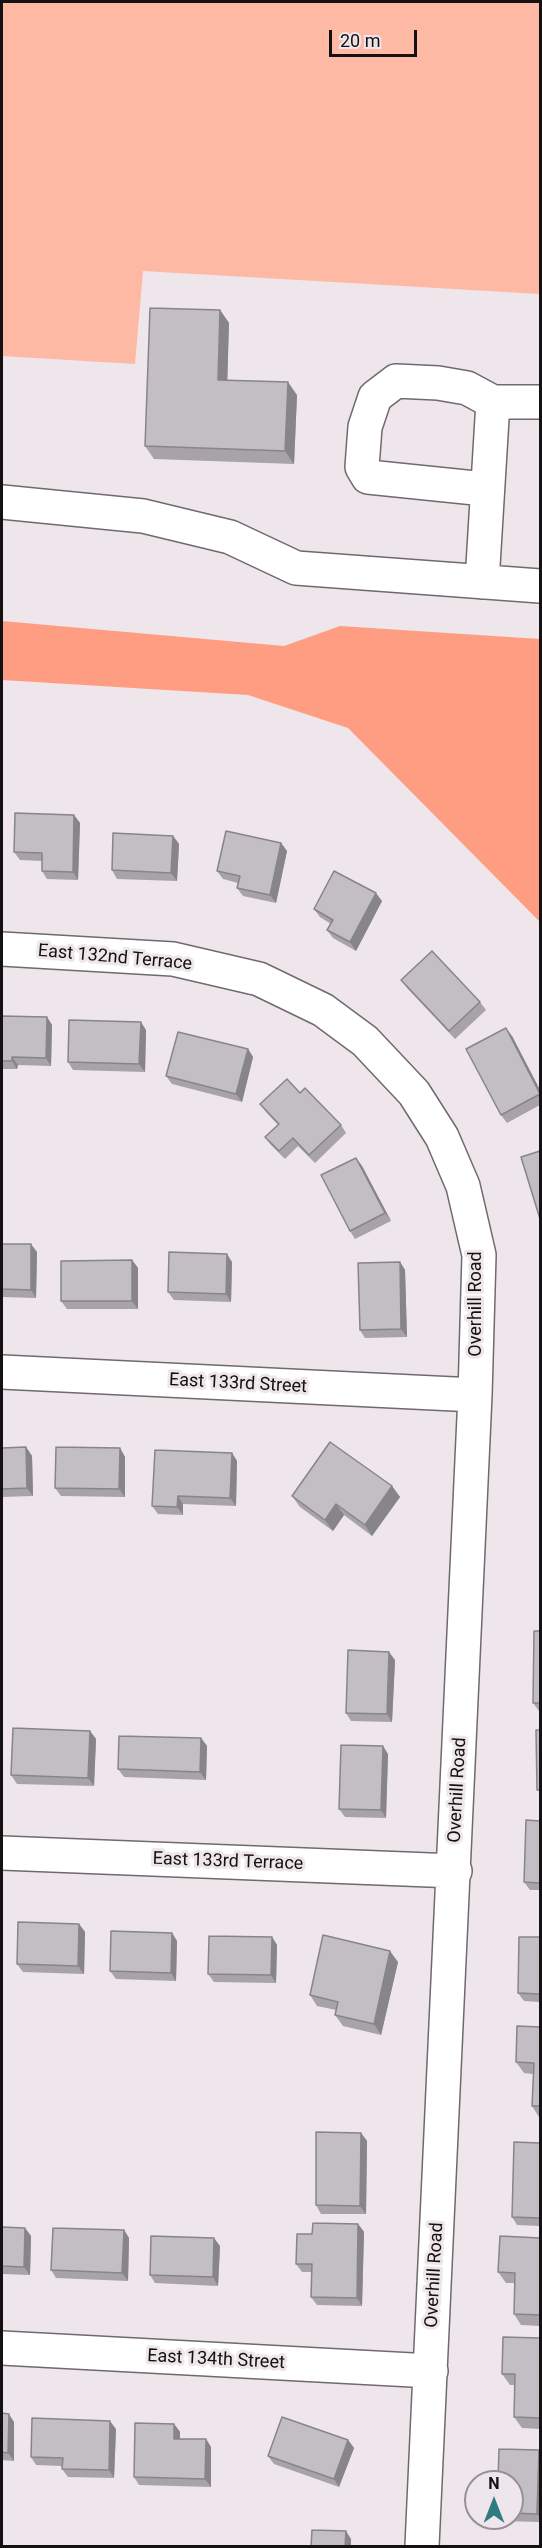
<!DOCTYPE html>
<style>
body{margin:0}
#map{position:relative;width:542px;height:2548px;overflow:hidden;background:#eee6ea;font-family:Roboto,sans-serif}
canvas{display:block}
.frame{position:absolute;inset:0;border:3px solid #131112;pointer-events:none}
.north{position:absolute;left:464px;top:2470px;width:60px;height:60px;box-sizing:border-box;background:#eee6ea;border:2px solid #969194;border-radius:50%;rotate:0deg;font-size:16px;font-weight:700;line-height:24px;text-align:center;color:#131112}
.north::after{content:'';display:block;margin:auto;width:21px;height:27px;background:#317983;clip-path:polygon(50% 0,100% 100%,50% 72%,0 100%)}
.scale{position:absolute;left:329px;top:30px;width:88px;height:27px;box-sizing:border-box;border:3px solid #131112;border-top:0;padding-left:8px;font-size:18px;line-height:21px;white-space:nowrap;color:#131112;-webkit-text-stroke:4px #eee6ea;paint-order:stroke}
</style>
<div id="map">
<canvas width="542" height="2548"></canvas>
<div class="frame"></div>
<div class="north">N</div>
<div class="scale">20 m</div>
</div>
<script>
const ctx = document.querySelector('canvas').getContext('2d');
ctx.lineJoin = 'round';
function fillPath(path, color) {
  ctx.fillStyle = color;
  ctx.fill(path, 'evenodd');
}
function toPath(rows) {
  const path = new Path2D();
  for (const r of rows) {
    path.moveTo(r[0], r[1]);
    for (let i = 2; i < r.length; i += 2) path.lineTo(r[i], r[i + 1]);
  }
  return path;
}
function trace(path, color, width, dash) {
  ctx.strokeStyle = color;
  ctx.lineWidth = width;
  ctx.lineCap = dash ? 'butt' : 'round';
  ctx.setLineDash(dash || []);
  ctx.stroke(path);
}
function drawText(font, color, halo, rows, align = 'center') {
  ctx.font = font + ' Roboto,sans-serif';
  ctx.lineWidth = 6;
  ctx.setLineDash([]);
  ctx.textBaseline = 'middle';
  ctx.strokeStyle = halo;
  ctx.fillStyle = color;
  for (const [text, x, y, turn = 0] of rows) {
    ctx.save();
    ctx.translate(x, y);
    ctx.rotate((+turn || 0) * Math.PI / 180);
    ctx.textAlign = isNaN(turn) ? turn : align;
    if (halo) ctx.strokeText(text, 0, 0);
    ctx.fillText(text, 0, 0);
    ctx.restore();
  }
}
const green = toPath([
 [2,2,540,2,540,294,143,271,135,364,2,356]
]);
const forest = toPath([
 [2,621,284,646,340,626,540,639,540,922,348,728,248,695,2,680]
]);
const minor = toPath([
 [485,489,368,477,362,467,365,427,375,397,396,381,438,383,467,388,493,402],
 [2,502,143,516,230,537,296,568,540,586],
 [482,582,493,402,540,402],
 [2,949,173,959,259,979,323,1010,365,1041,414,1093,442,1137,463,1186,479,1255,475,1395,422,2546],
 [2,1372,475,1395],
 [2,1853,455,1871],
 [2,2348,431,2371]
]);
const wall = toPath([
 [220,310,229,323,227,380,297,395,294,464,154,459,145,446],
 [74,815,80,823,78,880,47,879,42,871,42,861,20,860,14,852],
 [173,836,179,844,177,881,117,879,112,870],
 [281,843,287,851,276,903,243,896,237,888,238,883,223,879,217,871],
 [382,901,356,951,333,938,327,930,331,924,320,917,314,909],
 [401,980,480,1002,486,1010,455,1039,407,988],
 [2,1016,47,1017,52,1025,51,1066,18,1065,17,1069,2,1069],
 [146,1030,145,1072,73,1070,68,1062],
 [512,1036,540,1090,540,1105,507,1123,501,1115],
 [248,1049,253,1057,242,1102,172,1084,166,1076],
 [300,1093,341,1125,346,1133,315,1163,298,1146,285,1159,271,1145,265,1137,278,1125,266,1112,260,1104],
 [356,1158,362,1166,391,1221,355,1239,350,1231],
 [2,1244,37,1252,36,1298,2,1297],
 [132,1260,138,1268,138,1309,67,1309,61,1301],
 [232,1262,231,1302,174,1300,168,1292],
 [400,1262,405,1270,407,1337,365,1338,360,1330],
 [26,1447,32,1456,33,1496,2,1497,2,1448],
 [120,1448,125,1457,125,1497,61,1496,55,1488],
 [232,1453,237,1461,236,1506,183,1504,183,1515,158,1514,152,1506],
 [392,1486,400,1497,372,1536,344,1515,333,1531,300,1507,292,1496],
 [540,1631,540,1711,539,1711,533,1703],
 [395,1660,392,1722,351,1721,346,1713],
 [90,1731,96,1739,94,1786,17,1784,11,1775],
 [201,1738,207,1746,206,1780,124,1777,118,1769],
 [388,1754,386,1818,345,1817,339,1809],
 [540,1821,540,1890,530,1890,524,1882],
 [79,1924,85,1932,84,1974,23,1972,17,1964],
 [172,1933,177,1941,176,1981,116,1979,110,1971],
 [272,1937,277,1945,276,1983,214,1982,208,1974],
 [540,1937,540,2002,524,2001,518,1993],
 [398,1962,381,2035,343,2026,335,2015,336,2010,317,2006,310,1995],
 [540,2027,540,2117,539,2117,532,2106,533,2074,524,2073,516,2062],
 [361,2133,367,2141,366,2214,321,2214,316,2205],
 [540,2143,540,2226,517,2225,512,2217],
 [358,2224,364,2232,362,2306,317,2305,311,2297,312,2272,302,2272,296,2264,312,2234],
 [2,2227,25,2228,31,2236,30,2275,2,2274],
 [124,2230,129,2238,128,2281,56,2278,51,2270],
 [540,2238,540,2326,521,2325,514,2314,514,2283,506,2283,498,2272],
 [220,2246,218,2286,155,2283,150,2275],
 [540,2338,540,2429,522,2428,514,2417,515,2385,510,2385,502,2374],
 [2,2413,14,2422,14,2461,2,2460],
 [174,2424,180,2432,180,2439,206,2439,211,2447,211,2487,139,2485,134,2477],
 [116,2429,114,2478,68,2477,62,2469,62,2466,36,2465,31,2457],
 [348,2440,354,2448,339,2487,274,2464,268,2456],
 [540,2453,540,2522,502,2521,500,2518,512,2518,512,2482]
]);
const shadedWall = toPath([
 [220,310,229,323,227,393,218,380],
 [288,382,297,395,294,464,285,451],
 [74,815,80,823,78,880,73,872],
 [173,836,179,844,177,881,171,873],
 [281,843,287,851,276,903,270,895],
 [376,893,382,901,356,951,350,942],
 [47,1017,52,1025,51,1066,46,1058],
 [141,1022,146,1030,145,1072,139,1064],
 [506,1028,512,1036,540,1090,540,1093],
 [248,1049,253,1057,242,1102,236,1094],
 [12,1057,18,1065,17,1069,12,1061],
 [356,1158,362,1166,391,1221,385,1213],
 [31,1244,37,1252,36,1298,31,1290],
 [227,1254,232,1262,231,1302,226,1294],
 [132,1260,138,1268,138,1309,132,1301],
 [400,1262,405,1270,407,1337,401,1329],
 [26,1447,32,1456,33,1496,27,1488],
 [120,1448,125,1457,125,1497,119,1489],
 [232,1453,237,1461,236,1506,230,1498],
 [392,1486,400,1497,372,1536,365,1525],
 [178,1496,183,1504,183,1515,177,1507],
 [336,1504,344,1515,333,1531,325,1520],
 [389,1652,395,1660,392,1722,387,1714],
 [90,1731,96,1739,94,1786,88,1778],
 [201,1738,207,1746,206,1780,200,1772],
 [383,1746,388,1754,386,1818,381,1810],
 [79,1924,85,1932,84,1974,78,1966],
 [172,1933,177,1941,176,1981,171,1973],
 [272,1937,277,1945,276,1983,271,1975],
 [390,1951,398,1962,381,2035,374,2024],
 [361,2133,367,2141,366,2214,360,2206],
 [358,2224,364,2232,362,2306,357,2298],
 [25,2228,31,2236,30,2275,24,2267],
 [124,2230,129,2238,128,2281,122,2273],
 [214,2238,220,2246,218,2286,213,2277],
 [9,2414,14,2422,14,2461,8,2453],
 [110,2421,116,2429,114,2478,109,2470],
 [174,2424,180,2432,180,2447,174,2439],
 [206,2439,211,2447,211,2487,205,2479],
 [348,2440,354,2448,339,2487,334,2479],
 [539,2450,540,2453,540,2518,537,2514],
 [346,2531,351,2539,351,2547,345,2547]
]);
const building = toPath([
 [150,308,220,310,218,380,288,382,285,451,145,446,150,308],
 [15,813,74,815,73,872,42,871,42,853,14,852,15,813],
 [226,831,281,843,270,895,237,888,240,876,217,871,226,831],
 [113,833,173,836,171,873,112,870,113,833],
 [334,871,376,893,350,942,327,930,333,920,314,909,334,871],
 [432,951,480,1002,449,1031,401,980,432,951],
 [2,1016,47,1017,46,1058,12,1057,12,1061,2,1061,2,1016],
 [69,1020,141,1022,139,1064,68,1062,69,1020],
 [506,1028,540,1094,501,1115,466,1049,506,1028],
 [178,1032,248,1049,236,1094,166,1076,178,1032],
 [287,1079,300,1093,305,1088,341,1125,309,1155,293,1138,279,1151,265,1137,279,1124,260,1104,287,1079],
 [540,1151,540,1219,521,1157,540,1151],
 [356,1158,385,1213,350,1231,321,1175,356,1158],
 [2,1244,31,1244,31,1290,2,1289,2,1244],
 [169,1252,227,1254,226,1294,168,1292,169,1252],
 [132,1260,132,1301,61,1301,61,1261,132,1260],
 [400,1262,401,1329,360,1330,358,1263,400,1262],
 [330,1442,392,1486,365,1525,336,1504,325,1520,292,1496,330,1442],
 [26,1447,27,1488,2,1489,2,1448,26,1447],
 [56,1447,120,1448,119,1489,55,1488,56,1447],
 [155,1450,232,1453,230,1498,178,1496,177,1507,152,1506,155,1450],
 [534,1631,540,1631,540,1703,533,1703,534,1631],
 [348,1650,389,1652,387,1714,346,1713,348,1650],
 [13,1728,90,1731,88,1778,11,1775,13,1728],
 [536,1730,540,1730,540,1790,537,1790,536,1730],
 [119,1736,201,1738,200,1772,118,1769,119,1736],
 [341,1745,383,1746,381,1810,339,1809,341,1745],
 [526,1820,540,1821,540,1883,524,1882,526,1820],
 [18,1922,79,1924,78,1966,17,1964,18,1922],
 [111,1931,172,1933,171,1973,110,1971,111,1931],
 [323,1935,390,1951,374,2024,335,2015,338,2002,310,1995,323,1935],
 [209,1936,272,1937,271,1975,208,1974,209,1936],
 [519,1937,540,1937,540,1994,518,1993,519,1937],
 [517,2026,540,2027,540,2106,532,2106,534,2063,516,2062,517,2026],
 [316,2132,361,2133,360,2206,316,2205,316,2132],
 [514,2142,540,2143,540,2218,512,2217,514,2142],
 [313,2223,358,2224,357,2298,311,2297,312,2264,296,2264,297,2234,312,2234,313,2223],
 [2,2227,25,2228,24,2267,2,2266,2,2227],
 [53,2228,124,2230,122,2273,51,2270,53,2228],
 [151,2236,214,2238,213,2277,150,2275,151,2236],
 [500,2236,540,2238,540,2315,514,2314,515,2273,498,2272,500,2236],
 [503,2337,540,2338,540,2418,514,2417,515,2374,502,2374,503,2337],
 [2,2413,9,2414,8,2453,2,2452,2,2413],
 [282,2417,348,2440,334,2479,268,2456,282,2417],
 [32,2418,110,2421,109,2470,62,2469,63,2458,31,2457,32,2418],
 [135,2423,174,2424,174,2439,206,2439,205,2479,134,2477,135,2423],
 [499,2449,539,2450,537,2514,512,2513,512,2482,498,2482,499,2449],
 [312,2530,346,2531,345,2547,311,2547,312,2530]
]);
const streetNames = [
 ["East 132nd Terrace",115,958,5],
 ["Overhill Road",476,1304,-90],
 ["East 133rd Street",238,1384,3],
 ["Overhill Road",458,1790,-87],
 ["East 133rd Terrace",228,1862,2],
 ["Overhill Road",435,2275,-87],
 ["East 134th Street",216,2360,3]
];
fillPath(green, '#feb9a5');
fillPath(forest, '#fe9d82');
trace(minor, '#70696d', 36);
trace(minor, '#fff', 33);
fillPath(wall, '#a7a3a9');
fillPath(shadedWall, '#888589');
fillPath(building, '#c2bec4');
trace(building, '#888589', 1.5);
drawText('18px', '#131112', '#eee6ea', streetNames);
</script>
